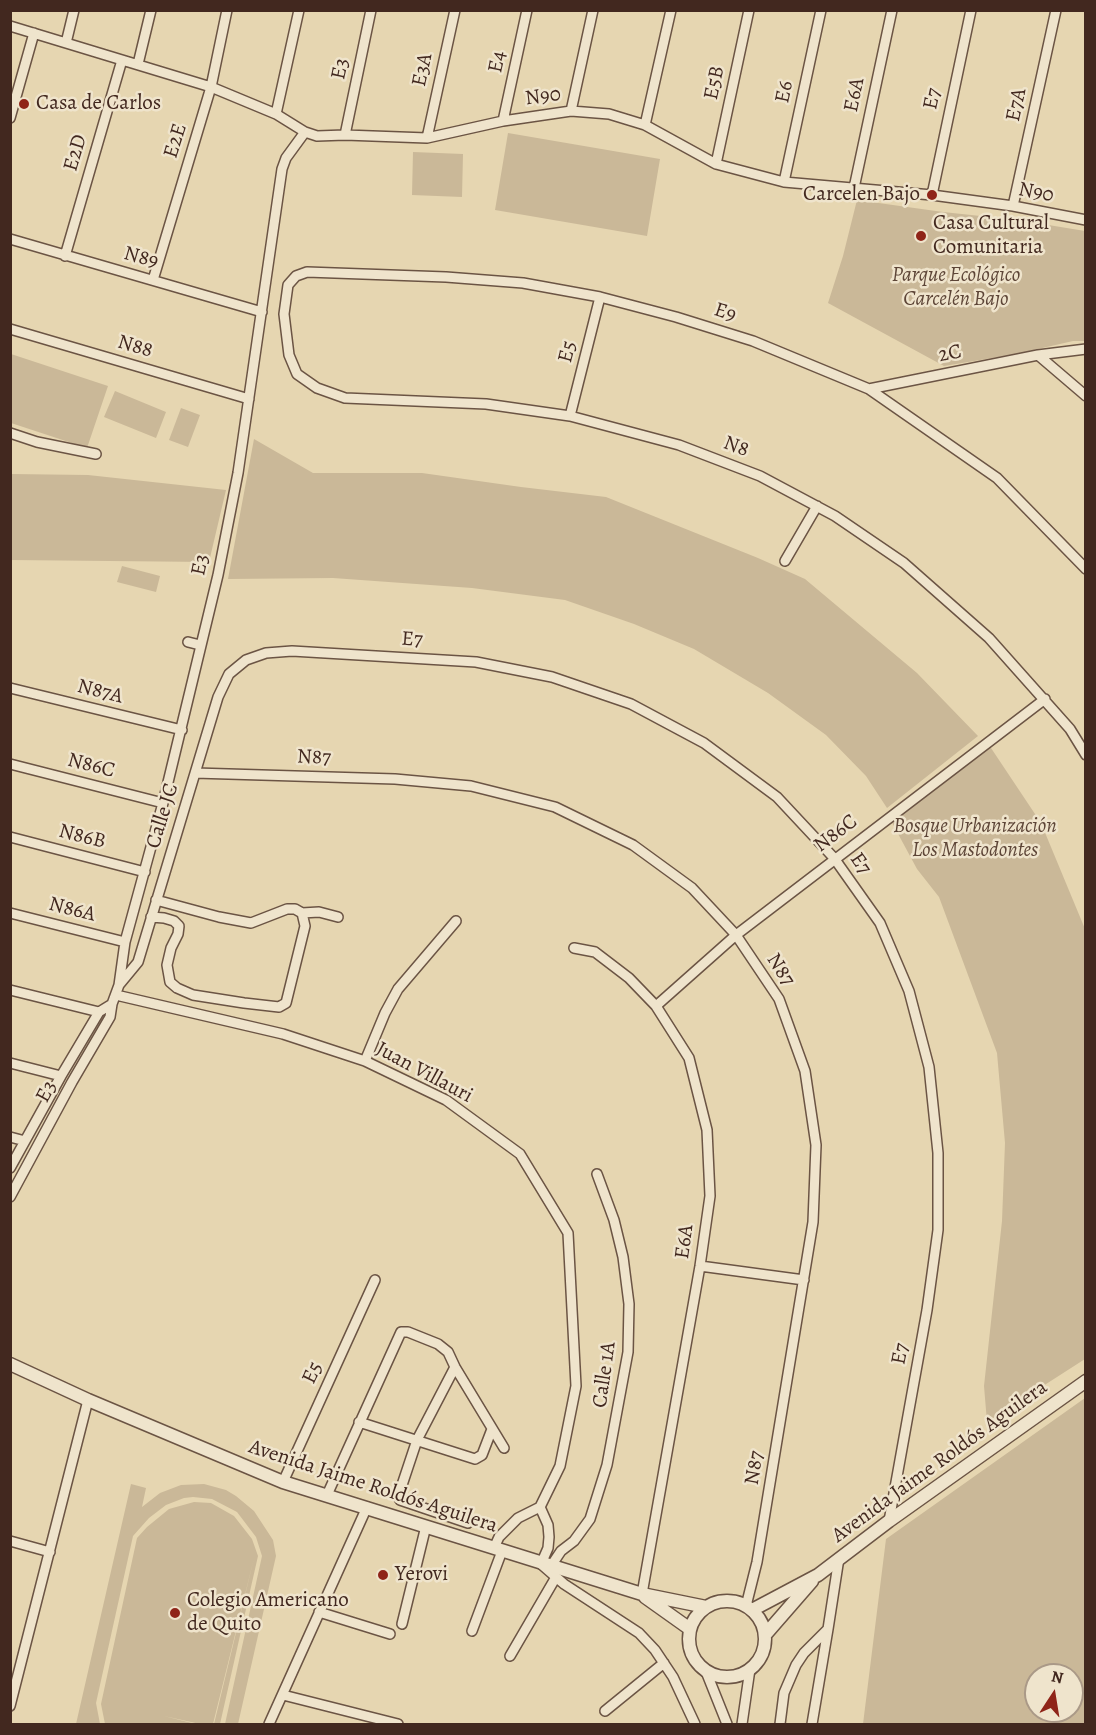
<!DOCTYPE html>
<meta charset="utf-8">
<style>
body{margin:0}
#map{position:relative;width:1096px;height:1735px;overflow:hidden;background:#e6d6b1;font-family:Alegreya,serif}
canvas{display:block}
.frame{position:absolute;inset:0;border:12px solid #42281f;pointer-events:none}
.north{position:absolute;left:1024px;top:1663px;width:60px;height:60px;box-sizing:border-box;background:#efe4cc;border:2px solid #aa9987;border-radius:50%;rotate:12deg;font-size:16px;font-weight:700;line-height:24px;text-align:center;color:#42281f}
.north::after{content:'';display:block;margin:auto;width:21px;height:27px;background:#8f2418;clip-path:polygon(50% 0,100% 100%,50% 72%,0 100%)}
</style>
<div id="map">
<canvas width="1096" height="1735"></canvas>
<div class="frame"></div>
<div class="north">N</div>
</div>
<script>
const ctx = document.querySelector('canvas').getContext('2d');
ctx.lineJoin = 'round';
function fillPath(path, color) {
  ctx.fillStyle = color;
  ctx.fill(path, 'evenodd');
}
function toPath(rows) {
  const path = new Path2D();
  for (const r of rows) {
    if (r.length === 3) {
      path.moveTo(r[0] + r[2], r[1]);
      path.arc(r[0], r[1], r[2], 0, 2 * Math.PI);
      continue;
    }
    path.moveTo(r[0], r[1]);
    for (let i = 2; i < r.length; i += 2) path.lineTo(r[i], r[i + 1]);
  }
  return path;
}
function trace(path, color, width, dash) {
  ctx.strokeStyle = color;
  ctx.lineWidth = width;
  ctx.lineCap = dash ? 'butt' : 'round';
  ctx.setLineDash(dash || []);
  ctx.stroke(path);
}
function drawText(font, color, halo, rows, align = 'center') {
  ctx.font = font + ' Alegreya,serif';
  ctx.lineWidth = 5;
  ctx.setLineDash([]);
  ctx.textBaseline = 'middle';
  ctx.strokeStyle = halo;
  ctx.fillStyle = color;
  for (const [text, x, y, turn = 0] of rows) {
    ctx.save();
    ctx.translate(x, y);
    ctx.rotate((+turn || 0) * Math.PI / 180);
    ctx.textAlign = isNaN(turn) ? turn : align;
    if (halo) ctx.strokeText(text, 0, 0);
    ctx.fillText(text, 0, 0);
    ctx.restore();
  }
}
const green = toPath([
 [508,133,660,159,647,236,495,210],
 [413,152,463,154,462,197,412,195],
 [857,200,943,212,1018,220,1085,231,1085,341,1073,341,1016,354,944,366,828,303,843,256],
 [11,354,108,386,87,448,11,423],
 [115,391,166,412,156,438,104,417],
 [181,408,200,415,188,447,169,440],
 [254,439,313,473,422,473,521,487,606,497,758,558,805,579,917,673,978,736,887,808,866,776,826,735,768,693,694,649,634,624,565,600,472,588,333,578,228,579],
 [11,474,88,475,226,490,209,562,11,560],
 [122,566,160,576,156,592,117,582],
 [987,742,1041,823,1085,929,1085,1359,987,1422,984,1386,1002,1221,1005,1143,997,1053,939,897,917,869,889,817],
 [1085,1398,1085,1724,863,1724,886,1539],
 [1036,1675,1072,1675,1072,1711,1036,1711],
 [131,1484,146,1488,142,1507,160,1493,181,1485,204,1484,226,1490,236,1496,254,1511,273,1540,276,1556,238,1724,225,1724,262,1556,256,1537,237,1512,212,1499,193,1497,184,1498,166,1505,149,1518,133,1536,96,1703,100,1724,76,1724],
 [194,1502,211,1503,234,1516,252,1539,258,1556,220,1724,214,1724,254,1558,213,1724,200,1724,164,1716,196,1724,105,1724,101,1704,137,1538,147,1527,169,1509]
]);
const minor = toPath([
 [10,26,211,87,276,114,305,132,317,136,345,135,427,138,503,121,571,111,609,114,645,125,716,164,784,182,932,195,1013,206,1086,220],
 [66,43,74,10],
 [138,64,151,10],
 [571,111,593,10],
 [276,114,299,10],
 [10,118,34,33],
 [503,121,527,10],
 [645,125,671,10],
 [345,135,371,10],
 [427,138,455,10],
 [716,164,749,10],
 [784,182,821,10],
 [854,188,892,10],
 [932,195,971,10],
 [1013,206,1056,10],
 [10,239,262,312],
 [65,256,122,60],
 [153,280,211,87,227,10],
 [10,329,249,399],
 [1038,355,1086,396],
 [869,389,1038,355,1086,349],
 [570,416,600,297],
 [10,433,37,442,96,454],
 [785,561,817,506],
 [1086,569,997,478,869,389,753,341,676,317,600,297,523,283,446,277,307,272,296,276,288,285,284,314,289,355,297,374,317,388,345,398,486,404,570,416,679,445,760,476,835,516,904,563,989,638,1070,729,1086,755],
 [188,642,200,645],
 [10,688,182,730],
 [10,764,163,803],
 [195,773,395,779,471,786,555,807,633,845,692,888,736,935,779,999,805,1071,816,1145,813,1222,757,1562,746,1606],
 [10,837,145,872],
 [10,913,125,942],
 [302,913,319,912,338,917],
 [151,917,164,918,174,921,179,926,178,934,171,948,167,965,170,982,177,988,193,995,244,1003,279,1007,286,1003,305,926,302,913,295,909,287,909,251,923,219,917,156,900],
 [574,948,595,952,629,978,656,1006,689,1058,707,1130,710,1196,700,1266,642,1594],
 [119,985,138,962,218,697,229,674,246,660,266,653,292,651,476,662,552,677,631,704,704,743,777,797,834,858,880,923,909,991,929,1067,938,1153,938,1230,927,1310,889,1521],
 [10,990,99,1012],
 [116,995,283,1034,365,1061,446,1100,520,1154,568,1233,576,1386,560,1466,540,1507,518,1518,499,1537,494,1548],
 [656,1006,736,935,1045,699],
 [365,1061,385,1013,398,989,456,921],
 [10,1063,61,1076],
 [10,1137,25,1141],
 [10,1168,61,1076,99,1012,112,1004],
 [10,1197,72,1082,110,1017,112,1004,119,985,125,942,163,803,218,575,238,473,282,169,286,158,305,132],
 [700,1266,804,1280],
 [455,1367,417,1440,398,1497,400,1500,468,1523],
 [359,1422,475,1459,482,1455,492,1429],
 [283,1482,375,1280],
 [327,1495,401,1332,408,1332,438,1344,448,1352,455,1367,504,1448],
 [540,1507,548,1525,549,1537,548,1548,541,1564,564,1584,639,1633,655,1650,673,1677,695,1724],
 [10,1541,50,1552],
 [551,1566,561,1551,574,1541,590,1519,607,1465,628,1352,629,1304,623,1257,614,1220,597,1174],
 [319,1612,390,1634],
 [402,1624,426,1526],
 [472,1631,502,1551],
 [510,1656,556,1577],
 [705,1669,727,1724],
 [283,1695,398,1724],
 [10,1706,88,1400],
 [605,1711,664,1663],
 [269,1724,367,1507],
 [742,1724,750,1669],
 [780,1724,784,1693,796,1665,804,1653,828,1629,839,1558],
 [812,1724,828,1629]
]);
const tertiary = toPath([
 [10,1364,88,1400,283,1482,642,1594,706,1607],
 [645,1597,690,1629],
 [727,1639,38],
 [752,1610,818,1575,889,1521,1086,1381],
 [765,1635,812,1581]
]);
const markers = [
 [24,104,6,"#8f2418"],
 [932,195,6,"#8f2418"],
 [921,236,6,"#8f2418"],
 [383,1575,6,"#8f2418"],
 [175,1613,6,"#8f2418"]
];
const streetNames = [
 ["E4",498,62,-78],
 ["E3",341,69,-78],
 ["E3A",423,70,-78],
 ["E5B",715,83,-78],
 ["E6",785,92,-78],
 ["E6A",855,95,-78],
 ["N90",543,97,-8],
 ["E7",933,99,-78],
 ["E7A",1017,105,-78],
 ["E2E",176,141,-73],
 ["E2D",76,153,-74],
 ["N90",1036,193,11],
 ["N89",141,258,15],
 ["E9",725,313,18],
 ["N88",135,347,16],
 ["E5",568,352,-76],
 ["2C",950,354,-11],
 ["N8",736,447,20],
 ["E3",201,565,-78],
 ["E7",412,640,4],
 ["N87A",100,692,14],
 ["N87",314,758,2],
 ["N86C",91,766,14],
 ["Calle JC",163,816,-73],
 ["N86C",836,834,-37],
 ["N86B",82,837,14],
 ["E7",860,864,55],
 ["N86A",72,910,14],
 ["N87",780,970,57],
 ["Juan Villauri",424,1073,28],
 ["E3",47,1092,-62],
 ["E6A",685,1242,-82],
 ["E7",901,1354,-79],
 ["E5",313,1373,-65],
 ["Calle 1A",605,1375,-82],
 ["Avenida Jaime Roldós Aguilera",940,1462,-36],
 ["N87",755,1468,-81],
 ["Avenida Jaime Roldós Aguilera",373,1487,18]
];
const poiNames = [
 ["Casa de Carlos",36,104],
 ["Carcelen Bajo",920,195,"right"],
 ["Casa Cultural",933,224],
 ["Comunitaria",933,248],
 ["Yerovi",395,1575],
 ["Colegio Americano",187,1601],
 ["de Quito",187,1625]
];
const parkNames = [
 ["Parque Ecológico",956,276],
 ["Carcelén Bajo",956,300],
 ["Bosque Urbanización",975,827],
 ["Los Mastodontes",975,851]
];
fillPath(green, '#cab898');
trace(minor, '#6b5444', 12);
trace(tertiary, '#6b5444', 15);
trace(minor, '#efe4cc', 9);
trace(tertiary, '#efe4cc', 12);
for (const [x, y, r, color] of markers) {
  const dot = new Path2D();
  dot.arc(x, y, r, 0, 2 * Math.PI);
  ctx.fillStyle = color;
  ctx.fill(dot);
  trace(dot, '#efe4cc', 2);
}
drawText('21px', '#42281f', '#efe4cc', streetNames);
drawText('21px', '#42281f', '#efe4cc', poiNames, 'left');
drawText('italic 21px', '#5d4537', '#efe4cc', parkNames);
</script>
